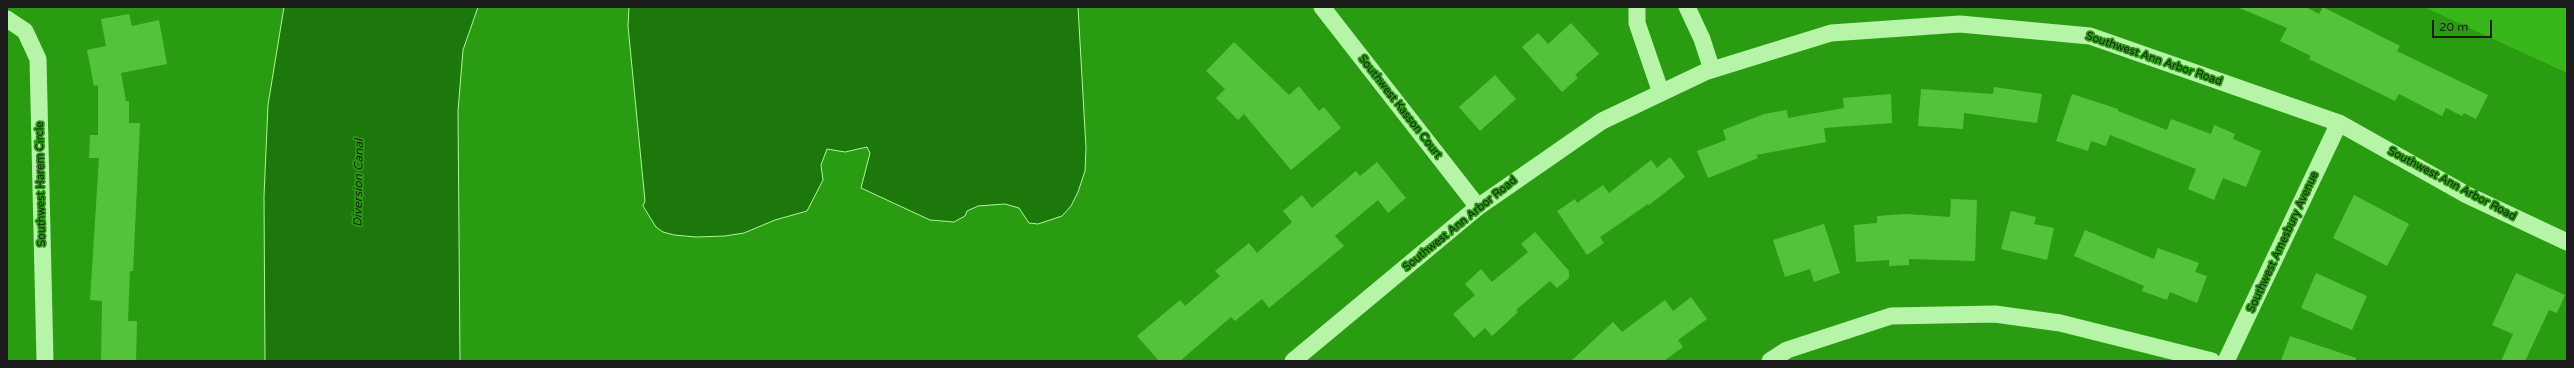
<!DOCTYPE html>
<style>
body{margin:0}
#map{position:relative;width:2574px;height:368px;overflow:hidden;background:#2a9c12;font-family:"Varela Round",sans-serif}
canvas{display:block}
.frame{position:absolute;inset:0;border:8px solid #1d1d1d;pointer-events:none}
.scale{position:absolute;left:2432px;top:20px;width:60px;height:18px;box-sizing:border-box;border:2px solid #1d1d1d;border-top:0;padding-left:5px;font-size:12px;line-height:14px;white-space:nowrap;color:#1d1d1d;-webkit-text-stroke:3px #2a9c12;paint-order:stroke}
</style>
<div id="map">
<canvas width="2574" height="368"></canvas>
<div class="frame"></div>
<div class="scale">20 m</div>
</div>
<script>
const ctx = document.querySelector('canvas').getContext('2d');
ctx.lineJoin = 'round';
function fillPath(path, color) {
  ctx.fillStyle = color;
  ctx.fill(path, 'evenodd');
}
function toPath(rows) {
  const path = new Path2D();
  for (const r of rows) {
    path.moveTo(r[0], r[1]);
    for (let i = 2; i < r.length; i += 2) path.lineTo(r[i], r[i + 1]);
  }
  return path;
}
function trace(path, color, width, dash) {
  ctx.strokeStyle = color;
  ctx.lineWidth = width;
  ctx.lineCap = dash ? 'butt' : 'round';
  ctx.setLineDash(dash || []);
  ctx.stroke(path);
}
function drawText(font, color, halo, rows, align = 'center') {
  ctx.font = font + ' "Varela Round",sans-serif';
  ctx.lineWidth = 3.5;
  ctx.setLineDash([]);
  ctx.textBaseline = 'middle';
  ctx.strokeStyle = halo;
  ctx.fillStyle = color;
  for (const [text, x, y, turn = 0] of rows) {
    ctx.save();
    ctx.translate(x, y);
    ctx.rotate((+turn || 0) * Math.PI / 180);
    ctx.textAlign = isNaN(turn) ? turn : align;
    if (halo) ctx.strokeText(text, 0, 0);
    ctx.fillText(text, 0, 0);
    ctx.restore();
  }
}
const green = toPath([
 [2424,7,2567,7,2567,73]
]);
const water = toPath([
 [284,7,478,7,463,50,458,111,460,361,265,361,264,196,268,105,284,7],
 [629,7,1078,7,1086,148,1085,171,1078,192,1071,206,1062,216,1038,224,1029,223,1019,208,1005,204,978,206,967,211,965,216,954,222,930,220,861,188,870,153,867,147,845,152,827,149,821,165,823,180,807,211,775,220,744,233,725,236,696,237,674,235,663,232,656,227,643,206,645,201,628,26,629,7]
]);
const building = toPath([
 [2237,7,2306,7,2319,14,2323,7,2400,46,2397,51,2488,95,2476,119,2464,113,2462,116,2446,108,2442,116,2399,94,2395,101,2309,59,2311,56,2280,41,2287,28],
 [129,14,132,26,159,20,167,64,121,73,126,101,129,101,129,123,140,123,133,271,130,271,128,321,137,321,136,361,101,361,102,301,90,300,99,158,89,158,90,135,98,135,98,85,94,86,87,50,106,46,101,19],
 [1571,23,1599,54,1575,75,1578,78,1562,92,1522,47,1538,33,1548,44],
 [1234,42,1289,95,1299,86,1319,111,1324,107,1341,128,1291,170,1244,114,1238,120,1216,98,1225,89,1206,71],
 [1495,75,1516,99,1480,131,1459,107],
 [1994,87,2042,94,2037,123,1964,113,1963,129,1918,126,1921,89,1993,94],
 [1891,94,1892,123,1824,128,1826,142,1756,155,1758,158,1708,178,1697,151,1726,140,1723,130,1764,114,1787,110,1788,118,1844,108,1843,98],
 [2072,94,2118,109,2118,111,2167,130,2171,119,2211,134,2214,125,2235,134,2233,139,2261,151,2246,187,2223,178,2214,200,2188,189,2196,169,2110,135,2106,146,2091,141,2088,151,2056,141],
 [1670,157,1685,177,1649,205,1648,204,1600,237,1604,243,1587,255,1557,211,1575,199,1577,203,1603,185,1609,193,1651,160,1657,168],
 [1377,162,1406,198,1388,213,1378,200,1335,236,1344,246,1269,308,1262,299,1235,321,1231,317,1180,361,1159,361,1137,336,1180,300,1185,306,1220,276,1215,271,1249,243,1257,253,1292,222,1283,211,1302,195,1312,208,1356,171,1360,176],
 [2354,195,2409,224,2387,266,2333,238],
 [1951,199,1977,200,1975,261,1909,259,1909,265,1889,266,1889,260,1856,262,1854,225,1877,223,1877,216,1906,214,1950,217],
 [2011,211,2036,217,2034,224,2054,228,2047,260,2001,249],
 [1824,224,1840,273,1814,282,1810,269,1785,277,1773,240],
 [2085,230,2154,259,2158,248,2199,263,2195,272,2207,276,2197,303,2170,292,2167,300,2142,291,2144,286,2074,256],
 [1535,232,1569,271,1569,278,1557,288,1550,281,1516,310,1518,312,1492,336,1485,328,1474,338,1453,314,1475,295,1465,284,1481,269,1492,282,1528,252,1521,244],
 [2316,273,2367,296,2352,330,2301,308],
 [2516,273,2565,295,2557,313,2549,310,2525,361,2501,361,2513,334,2492,325],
 [1691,297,1707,319,1678,340,1683,347,1664,361,1571,361,1613,322,1622,332,1665,300,1673,311],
 [2290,336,2356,358,2356,361,2281,361]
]);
const street = toPath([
 [1322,7,1478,207],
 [1637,7,1637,23,1661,93],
 [1687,7,1702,39,1712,70],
 [7,19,25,31,38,59,45,361],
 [1293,361,1478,207,1602,121,1705,72,1831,33,1960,24,2090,36,2339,123,2467,195,2567,242],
 [1770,361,1787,350,1891,316,1995,314,2060,323,2212,361],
 [2226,361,2339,123]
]);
const streetNames = [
 ["Southwest Ann Arbor Road",2154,59,19],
 ["Southwest Kasson Court",1400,107,52],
 ["Southwest Harem Circle",41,184,-91],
 ["Southwest Ann Arbor Road",2452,184,28],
 ["Southwest Ann Arbor Road",1460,224,-39],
 ["Southwest Amesbury Avenue",2283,242,-65]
];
const waterNames = [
 ["Diversion Canal",359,183,-89]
];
fillPath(green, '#37b71a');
fillPath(water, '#1d780b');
trace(water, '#acf799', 1);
fillPath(building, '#54c33b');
trace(street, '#b6f4a7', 17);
drawText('11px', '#1d1d1d', '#2a9c12', streetNames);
drawText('italic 12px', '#1a1d19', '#2a9c12', waterNames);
</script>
